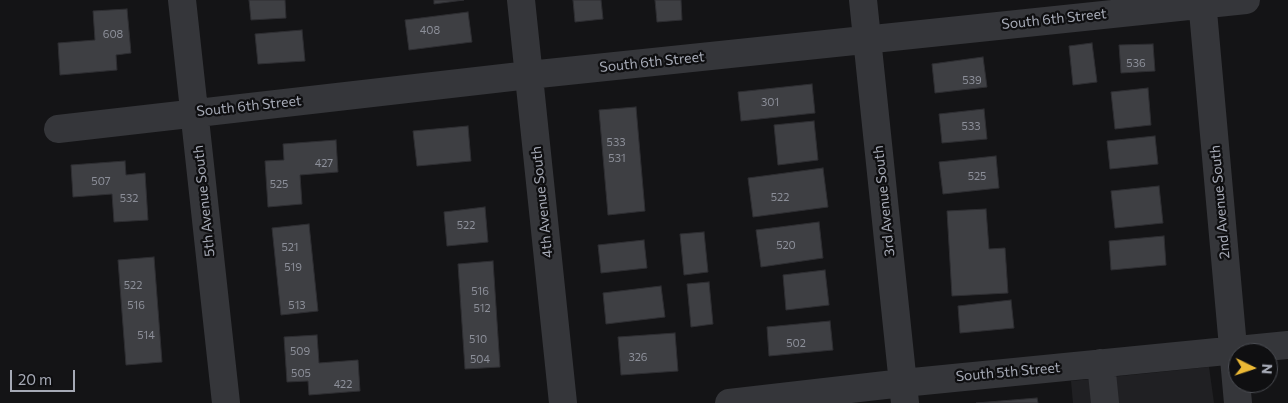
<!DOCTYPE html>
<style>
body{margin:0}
#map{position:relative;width:1288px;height:403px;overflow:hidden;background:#141416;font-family:Commissioner,sans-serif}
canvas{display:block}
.north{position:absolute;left:1228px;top:343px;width:50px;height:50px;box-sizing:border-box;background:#0f0f11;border:1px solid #4b4d53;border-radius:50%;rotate:94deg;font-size:14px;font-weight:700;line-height:20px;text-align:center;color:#a6aab6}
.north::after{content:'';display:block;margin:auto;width:18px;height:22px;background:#ecb935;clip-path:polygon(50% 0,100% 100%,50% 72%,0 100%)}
.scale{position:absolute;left:10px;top:370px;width:65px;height:22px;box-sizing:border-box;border:2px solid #a6aab6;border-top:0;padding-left:6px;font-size:15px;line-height:18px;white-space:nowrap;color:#a6aab6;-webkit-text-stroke:4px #0f0f11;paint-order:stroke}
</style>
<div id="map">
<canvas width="1288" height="403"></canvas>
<div class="north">N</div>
<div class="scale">20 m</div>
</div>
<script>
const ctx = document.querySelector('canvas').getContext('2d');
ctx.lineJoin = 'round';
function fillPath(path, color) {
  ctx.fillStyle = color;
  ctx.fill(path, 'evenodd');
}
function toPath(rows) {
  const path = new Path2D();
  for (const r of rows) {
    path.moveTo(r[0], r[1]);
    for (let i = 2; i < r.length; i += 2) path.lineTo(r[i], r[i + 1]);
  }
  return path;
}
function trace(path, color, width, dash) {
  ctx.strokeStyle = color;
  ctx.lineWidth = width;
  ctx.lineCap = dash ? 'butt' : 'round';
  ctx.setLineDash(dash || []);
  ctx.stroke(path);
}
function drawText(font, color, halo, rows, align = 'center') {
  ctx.font = font + ' Commissioner,sans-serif';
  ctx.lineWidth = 4.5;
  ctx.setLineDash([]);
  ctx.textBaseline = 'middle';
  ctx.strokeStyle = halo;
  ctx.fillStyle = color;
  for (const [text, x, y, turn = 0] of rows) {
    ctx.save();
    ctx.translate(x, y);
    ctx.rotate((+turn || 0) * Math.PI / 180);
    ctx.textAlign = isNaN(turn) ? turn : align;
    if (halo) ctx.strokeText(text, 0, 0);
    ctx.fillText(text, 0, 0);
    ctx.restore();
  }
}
const built = toPath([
 [1209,367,1214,403,1073,403,1071,381]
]);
const building = toPath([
 [249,0,285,0,286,18,251,20,249,0],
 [434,0,464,0,434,4,434,0],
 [573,0,601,0,603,19,575,22,573,0],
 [655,0,681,0,682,20,657,22,655,0],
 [127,9,131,53,116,55,117,70,60,75,58,43,95,40,93,11,127,9],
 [468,12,472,42,409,50,405,20,468,12],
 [302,30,305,61,258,64,255,34,302,30],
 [1092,43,1097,82,1073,85,1069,46,1092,43],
 [1153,44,1155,71,1121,73,1119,45,1153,44],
 [983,57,987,87,935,93,932,64,983,57],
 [812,84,815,113,741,121,738,92,812,84],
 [1148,88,1151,125,1115,129,1111,92,1148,88],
 [636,107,645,211,608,215,599,110,636,107],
 [984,109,987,139,942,143,939,114,984,109],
 [814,121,818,160,778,165,774,125,814,121],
 [468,126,471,161,417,166,413,131,468,126],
 [1155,136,1158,164,1110,169,1107,141,1155,136],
 [336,140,338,172,300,175,302,204,268,207,265,161,284,160,283,144,336,140],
 [996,156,999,188,943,194,939,162,996,156],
 [125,161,126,175,145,173,148,220,114,222,112,194,73,197,71,165,125,161],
 [823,168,828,207,753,217,748,178,823,168],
 [1159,186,1163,223,1115,228,1111,191,1159,186],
 [485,207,488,242,447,246,444,212,485,207],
 [986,209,989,249,1005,248,1008,293,952,296,947,211,986,209],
 [819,222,823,258,761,267,756,230,819,222],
 [309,224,318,311,281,315,272,228,309,224],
 [704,232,708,272,684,275,680,234,704,232],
 [1164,236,1166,265,1111,270,1109,241,1164,236],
 [644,240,647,268,601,273,598,245,644,240],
 [154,257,162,362,126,365,118,260,154,257],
 [493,261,500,367,465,369,458,264,493,261],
 [825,270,829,305,786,310,783,275,825,270],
 [709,282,713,324,691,327,687,284,709,282],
 [661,286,665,317,606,324,603,293,661,286],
 [1011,300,1014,328,960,333,958,306,1011,300],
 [830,321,833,350,769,356,767,327,830,321],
 [675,333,678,371,621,375,618,337,675,333],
 [317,335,319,363,358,360,360,391,309,395,308,381,287,382,284,337,317,335],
 [1037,398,1038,403,976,403,1037,398]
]);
const minor = toPath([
 [182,0,226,403],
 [521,0,563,403],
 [863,0,905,403],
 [1202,0,1238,403],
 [58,129,529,75,1246,0],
 [1101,363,1105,403],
 [729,403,903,383,1288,345]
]);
const numberNames = [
 ["408",430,30],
 ["608",113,34],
 ["536",1136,63],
 ["539",972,80],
 ["301",770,102],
 ["533",971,126],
 ["533",616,142],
 ["531",617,158],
 ["427",324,163],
 ["525",977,176],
 ["507",101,181],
 ["525",279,184],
 ["522",780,197],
 ["532",129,198],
 ["522",466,225],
 ["520",786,245],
 ["521",290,247],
 ["519",293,267],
 ["522",133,285],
 ["516",480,291],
 ["516",136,305],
 ["513",297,305],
 ["512",482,308],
 ["514",146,335],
 ["510",478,339],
 ["502",796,343],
 ["509",300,351],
 ["326",638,357],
 ["504",480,359],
 ["505",301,373],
 ["422",343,384]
];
const streetNames = [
 ["South 6th Street",1054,19,-6],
 ["South 6th Street",652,62,-6],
 ["South 6th Street",249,106,-6],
 ["5th Avenue South",204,201,-96],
 ["3rd Avenue South",884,201,-96],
 ["4th Avenue South",542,202,-96],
 ["2nd Avenue South",1220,202,-95],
 ["South 5th Street",1008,372,-5]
];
fillPath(built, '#202023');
fillPath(building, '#3e3f43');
trace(building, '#2e2e32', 1);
trace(minor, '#35363a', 28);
drawText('11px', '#8c8f99', null, numberNames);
drawText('14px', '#a6aab6', '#0f0f11', streetNames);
</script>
